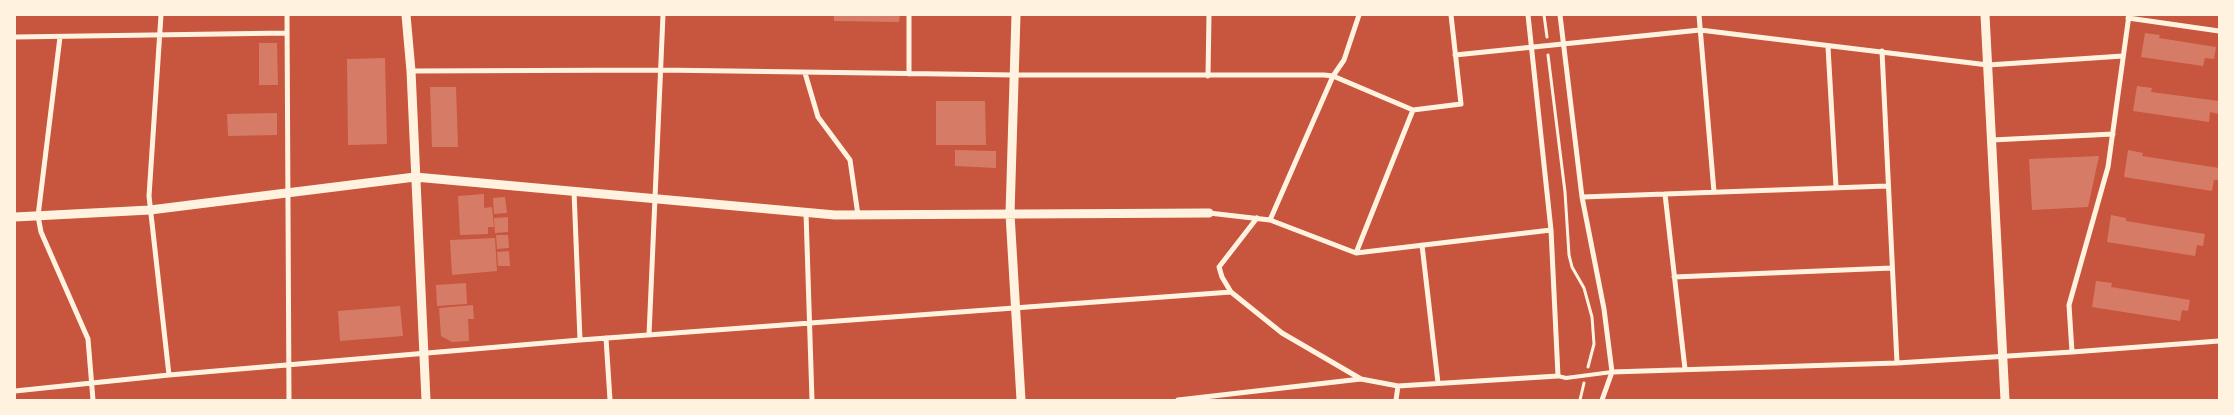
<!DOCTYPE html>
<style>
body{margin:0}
#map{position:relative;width:2234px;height:415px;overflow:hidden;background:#c8553d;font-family:Manrope,sans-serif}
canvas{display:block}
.frame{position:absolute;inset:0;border:16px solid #fff3e0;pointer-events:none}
</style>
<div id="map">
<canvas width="2234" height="415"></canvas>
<div class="frame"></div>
</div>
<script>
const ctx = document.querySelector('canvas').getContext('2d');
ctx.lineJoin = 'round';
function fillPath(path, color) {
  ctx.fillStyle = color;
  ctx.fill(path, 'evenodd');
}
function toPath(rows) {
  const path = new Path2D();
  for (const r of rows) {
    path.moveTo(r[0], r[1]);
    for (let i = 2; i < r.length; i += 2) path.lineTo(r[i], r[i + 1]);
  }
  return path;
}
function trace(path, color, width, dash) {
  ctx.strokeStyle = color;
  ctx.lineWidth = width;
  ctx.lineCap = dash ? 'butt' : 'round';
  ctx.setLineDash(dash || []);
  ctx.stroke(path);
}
const building = toPath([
 [834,15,900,15,899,22,834,21],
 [2145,33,2160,35,2159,38,2216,47,2214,59,2205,58,2203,66,2141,57],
 [259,43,277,43,278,85,259,85],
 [385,58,387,144,348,145,347,59],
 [2137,86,2152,88,2151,92,2219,101,2219,114,2210,112,2209,122,2133,111],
 [430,87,456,87,458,147,432,147],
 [936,101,985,101,986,145,936,145],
 [277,113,277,135,228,136,227,114],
 [955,150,996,151,996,168,955,166],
 [2128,150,2143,153,2142,156,2219,168,2219,180,2214,180,2212,191,2124,177],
 [2099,156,2088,207,2032,210,2029,159],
 [484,194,484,208,492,207,494,227,488,227,488,234,460,235,458,196],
 [505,197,507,213,494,214,493,198],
 [2111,215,2126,218,2126,221,2205,234,2203,246,2197,245,2195,256,2107,242],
 [508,217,508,232,495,233,494,218],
 [496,235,508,235,509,248,497,249],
 [495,238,497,271,452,275,450,240],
 [509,251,510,266,498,266,497,252],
 [2096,281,2112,283,2111,287,2190,300,2188,311,2182,310,2180,321,2092,307],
 [466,283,467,304,437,306,436,285],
 [473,305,474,319,468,319,469,341,452,342,441,336,439,308],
 [400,306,403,336,340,341,338,311]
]);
const path = toPath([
 [1544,15,1547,37],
 [1548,55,1565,192,1569,255,1572,267,1584,288,1592,317,1594,344,1588,367],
 [1580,400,1584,383]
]);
const service = toPath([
 [1558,376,1566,378,1612,372]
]);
const minor = toPath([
 [161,15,149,196,169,375],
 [287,15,289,400],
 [1560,15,1582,197,1604,309,1612,372,1602,400],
 [1699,15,1714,192],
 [2128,18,2219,31],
 [15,37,287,33],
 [60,37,38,216,41,232,88,339,93,400],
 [1828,47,1836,187],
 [1882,51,1897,363],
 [1455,55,1700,30,1988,65,2123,56],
 [411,71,660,70,1014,75,1324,75,1333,76,1413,110,1461,104,1451,15],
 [805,73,818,117,850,160,858,215],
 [909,74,909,15],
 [1208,76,1209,15],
 [1992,140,2113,134],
 [574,191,580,340],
 [1665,194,1685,369],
 [1582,197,1887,186],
 [806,213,812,400],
 [1209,213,1270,220,1356,253,1551,230],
 [1257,218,1219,267,1222,277,1231,292,1282,333,1361,379,1398,386,1558,376,1551,230,1528,15],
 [1270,220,1333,76,1344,60,1359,15],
 [1422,245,1438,383],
 [1356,253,1413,110],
 [1674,277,1892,268],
 [649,335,663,15],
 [606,338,610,400],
 [2072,352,2069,305,2108,167,2129,15],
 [1612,372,1897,363,2072,352,2219,341],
 [15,391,169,375,580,340,1231,292],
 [1178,400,1361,379],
 [1396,400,1398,386]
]);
const tertiary = toPath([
 [406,15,411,71,426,400],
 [1016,15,1010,214,1021,400],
 [1985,15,2005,400],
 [15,217,150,210,415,177,835,215,1209,213]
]);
fillPath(building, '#d67c66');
trace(path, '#fff3e0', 3);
trace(service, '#fff3e0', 4);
trace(minor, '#fff3e0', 5);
trace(tertiary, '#fff3e0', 9);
</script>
